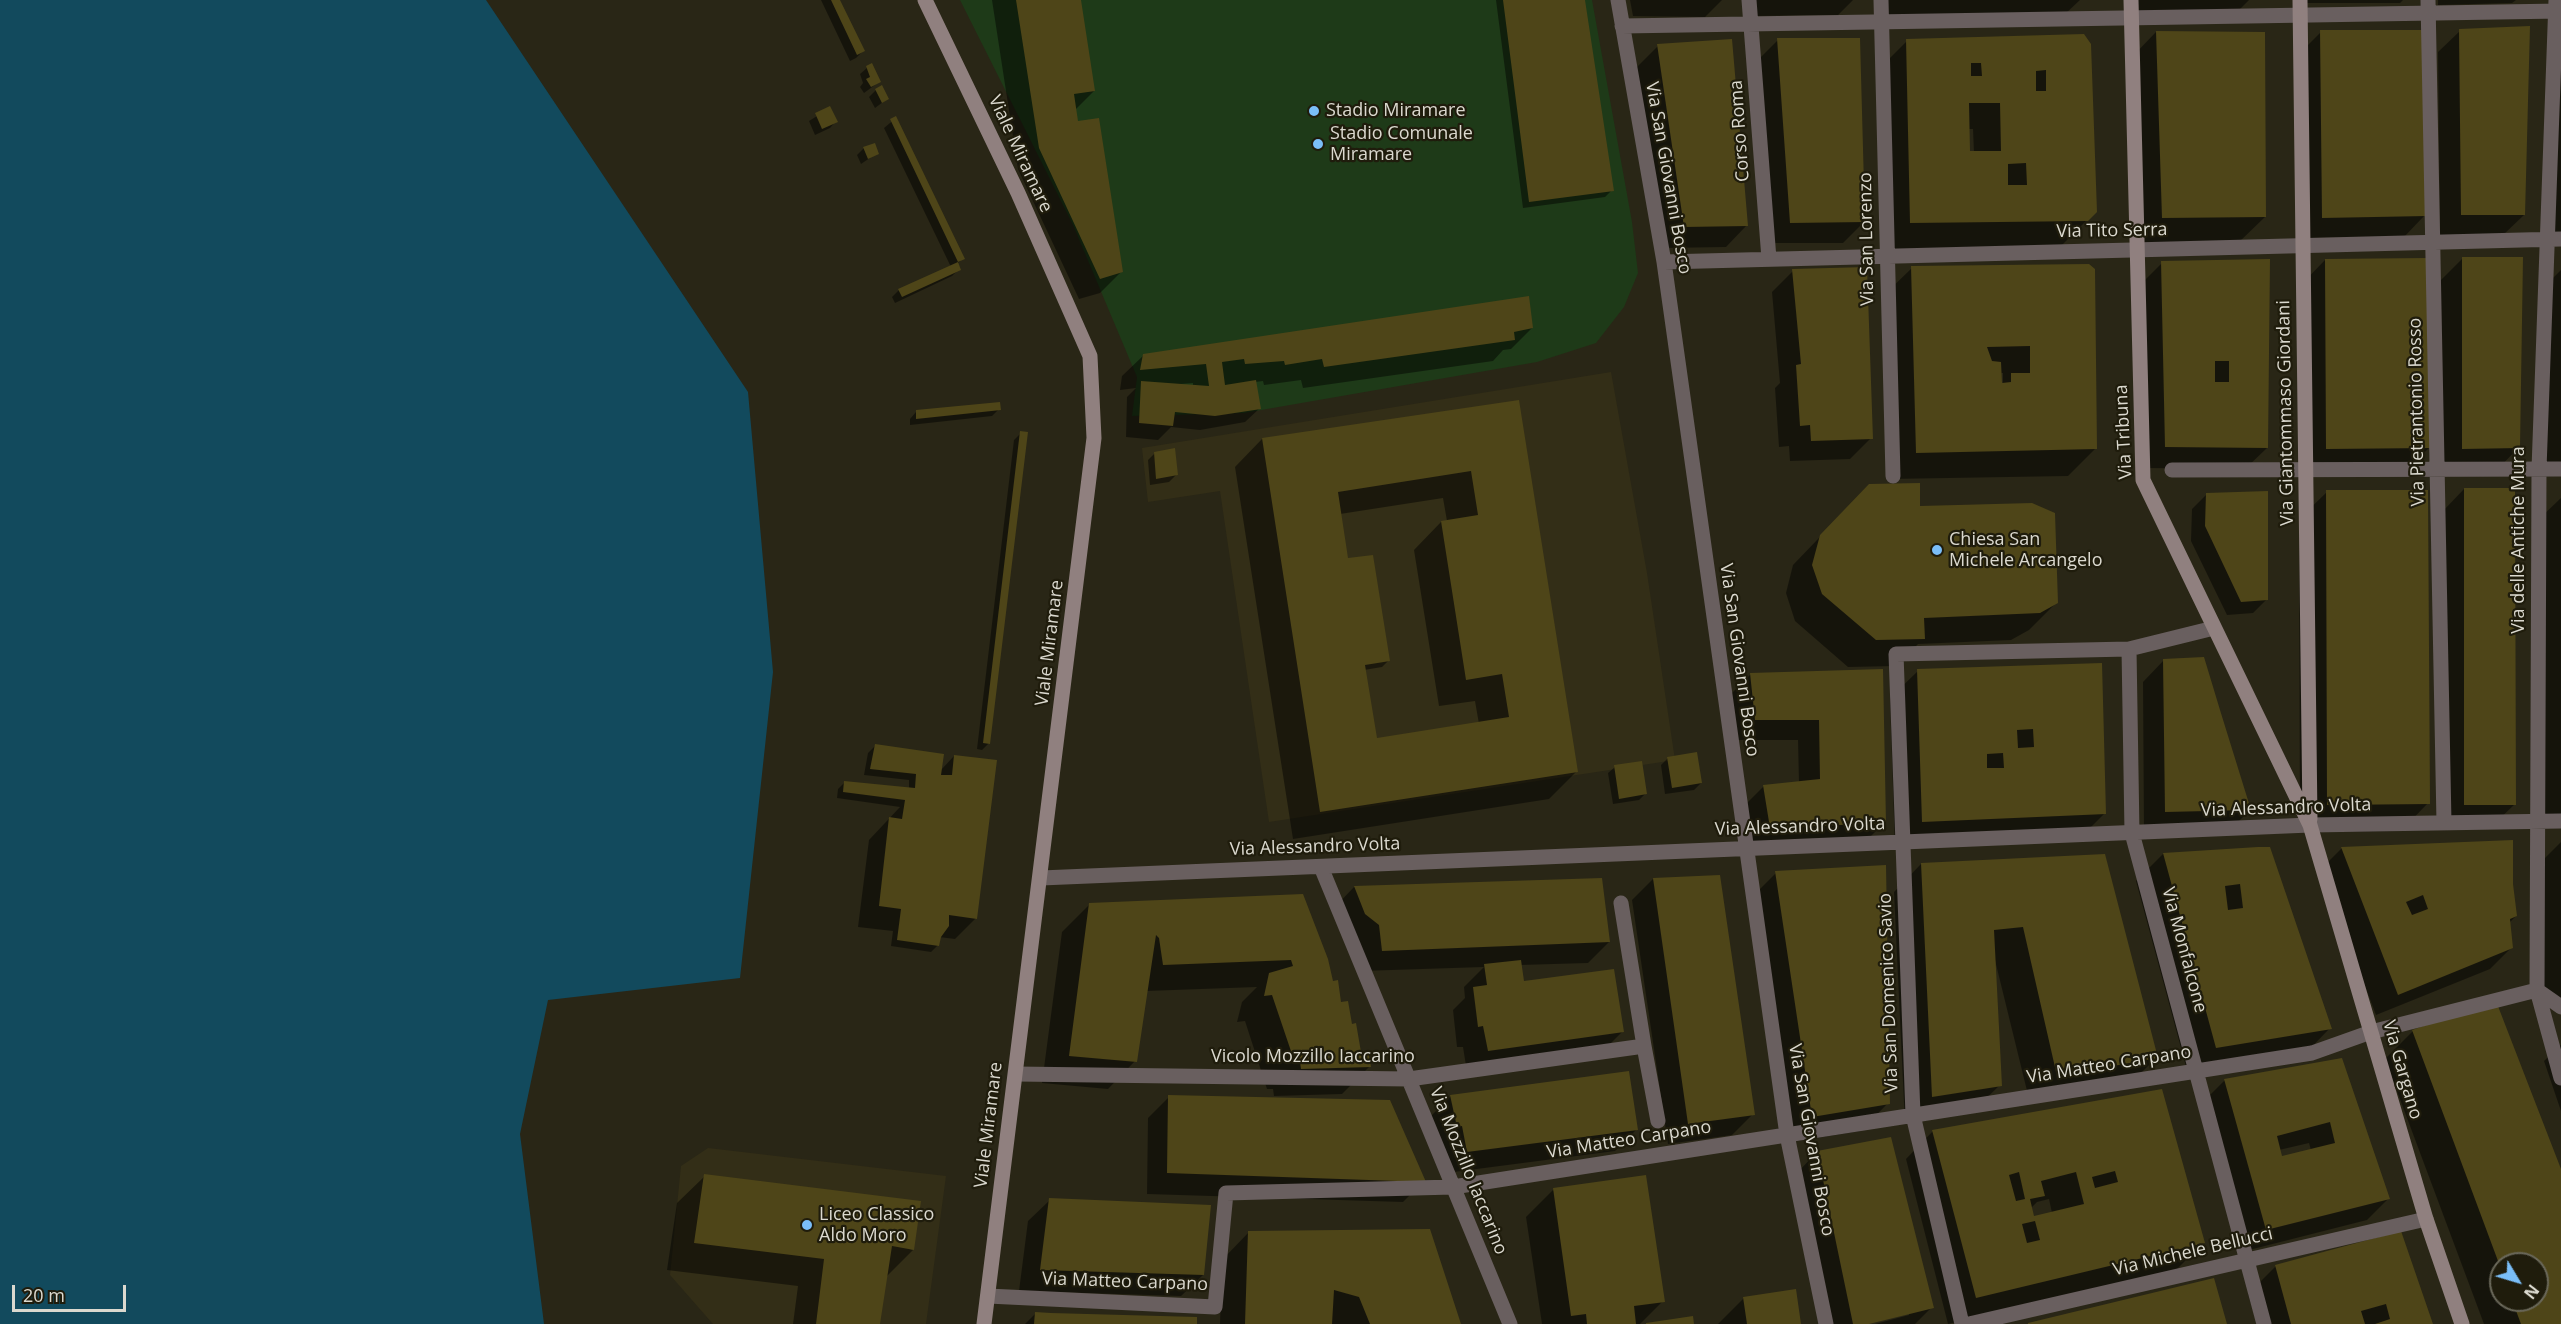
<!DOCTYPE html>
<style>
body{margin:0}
#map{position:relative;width:2561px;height:1324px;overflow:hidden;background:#292616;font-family:"Open Sans",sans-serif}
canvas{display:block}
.north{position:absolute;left:2489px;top:1252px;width:60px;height:60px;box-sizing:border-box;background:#1f1c0c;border:2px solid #6a685a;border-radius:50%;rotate:128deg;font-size:16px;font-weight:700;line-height:24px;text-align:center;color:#dbd9cf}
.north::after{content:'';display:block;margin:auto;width:21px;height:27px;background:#7abef8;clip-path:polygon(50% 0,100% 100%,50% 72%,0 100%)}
.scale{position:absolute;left:12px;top:1285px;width:114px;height:27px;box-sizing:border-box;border:3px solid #dbd9cf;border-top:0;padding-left:8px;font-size:18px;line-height:21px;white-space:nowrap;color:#dbd9cf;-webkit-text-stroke:4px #1f1c0c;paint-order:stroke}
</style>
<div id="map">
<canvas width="2561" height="1324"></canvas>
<div class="north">N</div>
<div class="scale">20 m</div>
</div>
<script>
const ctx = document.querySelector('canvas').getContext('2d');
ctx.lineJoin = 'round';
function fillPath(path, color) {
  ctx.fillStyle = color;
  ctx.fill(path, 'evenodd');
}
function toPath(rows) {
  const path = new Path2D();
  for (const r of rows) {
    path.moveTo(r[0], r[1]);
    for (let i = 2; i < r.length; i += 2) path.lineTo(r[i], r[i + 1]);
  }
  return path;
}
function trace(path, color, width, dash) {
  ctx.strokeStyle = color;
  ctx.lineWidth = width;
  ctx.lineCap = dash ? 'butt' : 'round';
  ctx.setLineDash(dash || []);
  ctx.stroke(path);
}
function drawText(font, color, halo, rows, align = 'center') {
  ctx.font = font + ' "Open Sans",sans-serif';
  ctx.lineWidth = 4.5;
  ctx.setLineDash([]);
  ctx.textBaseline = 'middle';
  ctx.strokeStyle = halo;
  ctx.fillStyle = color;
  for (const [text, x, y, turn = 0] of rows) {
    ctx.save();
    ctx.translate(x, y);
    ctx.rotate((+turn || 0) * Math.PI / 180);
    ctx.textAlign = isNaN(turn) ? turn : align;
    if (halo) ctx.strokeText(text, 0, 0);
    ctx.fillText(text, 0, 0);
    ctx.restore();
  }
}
const built = toPath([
 [1611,372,1647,573,1675,760,1269,822,1220,491,1148,502,1142,448],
 [708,1148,946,1176,926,1324,713,1324,670,1275,681,1166]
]);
const green = toPath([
 [960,0,1592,0,1632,222,1638,273,1624,307,1596,343,1537,362,1244,413,1132,416,1137,377,1073,225]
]);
const water = toPath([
 [0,0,486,0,748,392,773,672,740,978,548,1000,520,1134,544,1324,0,1324]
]);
const shadow = toPath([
 [821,0,839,0,863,51,856,58,850,61],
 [992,0,1080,0,1094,91,1075,110,1077,122,1121,272,1100,293,1079,299,1018,169],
 [1496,0,1583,0,1612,190,1605,197,1523,208],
 [1630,0,1722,0,1705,17,1633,16],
 [1752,0,1853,0,1838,15,1753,16],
 [1878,0,2080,0,2064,15,1879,19],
 [2132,0,2249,0,2234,15,2132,15],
 [2300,0,2403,0,2400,3,2300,3],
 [2438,0,2516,0,2512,3,2438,5],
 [2460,31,2524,215,2502,236,2440,236,2438,52],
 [2156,32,2265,217,2237,244,2135,245,2129,60],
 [2321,32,2425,215,2404,237,2302,238,2300,53],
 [1778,40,1864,222,1843,243,1769,243,1757,61],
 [1907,41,2089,44,2095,212,2059,248,1883,250,1880,68],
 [1968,129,1973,129,1974,153,1969,153],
 [1658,46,1747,225,1726,247,1663,248,1637,67],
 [2561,46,2561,242,2548,242],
 [867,68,879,82,864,93,860,87,863,83,860,74],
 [876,90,887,99,875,108,869,97],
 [830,108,836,121,830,128,815,135,809,121],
 [896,118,963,258,957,264,959,269,952,276,895,303,892,297,899,290,951,267,884,128],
 [864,148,877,153,861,164,857,155],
 [2462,259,2519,447,2498,469,2442,469,2441,280],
 [2325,260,2429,448,2401,475,2299,476,2298,288],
 [2268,261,2267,448,2245,469,2144,468,2141,284,2162,263],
 [2088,265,2096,448,2068,476,1889,479,1884,295,1912,268],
 [2000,373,2003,373,2003,383,2000,386],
 [2561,270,2561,470,2542,469,2546,285],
 [1793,271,1871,438,1850,459,1790,461,1789,446,1779,447,1775,388,1780,383,1772,292],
 [1532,328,1511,349,1503,350,1493,361,1303,388,1301,380,1264,385,1263,381,1255,382,1260,408,1245,422,1200,430,1171,427,1158,440,1126,437,1127,397,1136,388,1120,390,1122,376,1144,355],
 [1193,383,1193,387,1180,384],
 [1518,401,1577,771,1549,799,1293,839,1235,467,1262,439],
 [1443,498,1447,521,1441,522,1414,550,1439,706,1475,701,1479,724,1376,740,1364,670,1382,667,1389,660,1347,560,1340,514],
 [999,409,992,416,910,425,910,419,916,412],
 [1021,433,989,743,982,750,977,749,1014,440],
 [1155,453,1176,475,1169,482,1150,485,1148,460],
 [2464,489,2515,804,2493,825,2444,825,2443,511],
 [2327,492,2428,803,2401,831,2300,832,2299,519],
 [2206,495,2267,599,2253,613,2227,615,2191,541,2192,509],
 [2561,498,2561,827,2534,827,2540,518],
 [1842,514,2057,602,2029,630,2011,640,1918,644,1896,666,1848,667,1795,621,1786,593,1793,565],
 [2164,660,2250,810,2229,831,2144,832,2143,682],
 [2101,664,2104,814,2077,841,1895,849,1890,698,1918,671],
 [1881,671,1884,823,1863,844,1749,849,1743,807,1764,786,1799,783,1798,740,1735,740,1729,696,1750,675],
 [875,746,941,770,954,756,976,918,955,939,939,937,938,945,931,952,891,946,893,931,858,927,869,840,900,807,837,798,838,789,845,782,909,789,909,780,864,775,868,753],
 [1668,758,1701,783,1694,790,1665,794,1661,765],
 [1615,767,1646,793,1639,800,1613,804,1608,773],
 [2561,842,2561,1007,2536,1011,2535,868],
 [2269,848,2330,1028,2303,1056,2188,1074,2136,881,2163,854],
 [2342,848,2512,884,2516,916,2509,923,2511,948,2490,969,2376,1015,2321,869],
 [2104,856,2156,1058,2129,1085,2030,1103,1993,952,2000,1085,1972,1112,1905,1124,1894,892,1921,864],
 [1776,873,1888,1103,1861,1131,1785,1143,1749,900],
 [1653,879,1753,1114,1732,1135,1668,1144,1632,900],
 [1354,887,1609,942,1588,963,1520,965,1522,983,1622,1032,1601,1053,1467,1072,1463,1047,1457,1047,1453,1010,1465,998,1464,987,1484,967,1361,971,1334,908],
 [1302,895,1331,983,1360,1053,1369,1067,1342,1094,1274,1096,1273,1089,1267,1089,1245,1021,1237,1022,1242,1002,1257,987,1146,991,1135,1061,1108,1089,1042,1083,1062,932,1090,904],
 [2413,1031,2561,1175,2561,1324,2484,1324,2385,1059],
 [2501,1264,2537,1264,2537,1300,2501,1300],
 [2561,1045,2561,1111,2544,1061],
 [2341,1060,2388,1199,2367,1220,2245,1251,2204,1101,2225,1080],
 [2309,1143,2311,1150,2281,1158,2279,1150],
 [2161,1091,2204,1242,2176,1270,1948,1324,1906,1159,1933,1131],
 [2049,1199,2052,1213,2033,1218,2031,1208,2037,1202],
 [1451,1096,1636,1130,1615,1151,1446,1173,1430,1117],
 [1169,1097,1424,1181,1403,1202,1147,1194,1148,1118],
 [1817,1152,1932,1307,1915,1324,1875,1324,1909,1315,1909,1312,1863,1324,1827,1324,1796,1174],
 [705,1176,913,1250,886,1277,879,1324,793,1324,798,1286,667,1270,677,1203],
 [1553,1190,1663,1301,1640,1324,1542,1324,1526,1217],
 [1050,1200,1203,1275,1181,1296,1019,1291,1028,1221],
 [1249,1232,1459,1324,1220,1324,1222,1260],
 [2400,1233,2431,1324,2257,1324,2248,1294,2276,1266],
 [1744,1298,1799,1324,1718,1324],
 [1036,1313,1195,1324,1025,1324]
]);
const building = toPath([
 [831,0,840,0,865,51,857,55],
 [1016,0,1081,0,1095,91,1074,94,1078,121,1099,118,1123,272,1100,279,1039,148],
 [1503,0,1585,0,1614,191,1529,202],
 [2530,26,2525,215,2461,215,2459,29],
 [2320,30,2425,30,2427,216,2322,218],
 [2156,31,2265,32,2266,217,2162,218],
 [2084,34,2091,44,2097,212,2088,221,1910,223,1906,39],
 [1971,63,1981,63,1982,76,1971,76],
 [2046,70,2046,91,2036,91,2036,71],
 [1969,103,2000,103,2001,151,1970,151],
 [2026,163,2027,185,2008,185,2008,164],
 [1777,38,1860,38,1865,222,1790,223],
 [1732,39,1748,226,1684,227,1657,44],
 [872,63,881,82,871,87,866,79,870,77,866,66],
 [882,85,889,99,882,103,875,89],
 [830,106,838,122,822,129,815,113],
 [896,116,965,259,958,262,890,119],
 [875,143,879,154,868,159,863,147],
 [2462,257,2523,257,2520,448,2462,449],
 [2428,258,2430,448,2326,449,2325,259],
 [2270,259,2268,448,2165,447,2161,261],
 [2215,361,2229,361,2229,382,2215,382],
 [958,262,961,270,902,297,898,289],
 [2089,264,2095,269,2097,449,1916,453,1911,266],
 [2030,346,2030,373,2011,373,2011,382,2002,383,2001,362,1992,361,1987,347],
 [1867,267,1873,439,1811,441,1810,425,1800,426,1796,365,1801,364,1792,269],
 [1529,296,1533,328,1514,332,1515,340,1324,367,1322,359,1285,365,1284,361,1245,364,1244,359,1222,362,1225,385,1256,380,1261,409,1215,416,1175,412,1173,426,1139,423,1141,381,1209,386,1206,364,1140,370,1143,354],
 [1519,400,1578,772,1320,812,1262,438],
 [1471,471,1478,515,1441,521,1466,680,1502,674,1509,717,1377,738,1365,665,1390,661,1373,555,1348,558,1338,492],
 [1000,402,1001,410,916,419,916,410],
 [1020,431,1028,432,990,744,983,743],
 [1175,448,1178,475,1156,479,1154,452],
 [1920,483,1920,506,2032,503,2055,513,2058,603,2040,613,1924,618,1925,639,1876,640,1822,594,1812,565,1820,535,1869,484],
 [2464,488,2515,488,2516,805,2464,805],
 [2326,490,2428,490,2430,804,2327,805],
 [2268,491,2268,600,2241,602,2205,526,2206,493],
 [2204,657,2220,710,2251,810,2165,812,2163,659],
 [2102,663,2106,814,1922,822,1917,669],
 [2033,729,2034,747,2018,748,2017,730],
 [2003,753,2004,768,1987,768,1987,754],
 [1883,669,1886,823,1770,828,1763,785,1820,779,1819,720,1755,720,1750,673],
 [875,744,944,754,941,775,952,775,954,755,997,760,977,919,949,915,949,926,941,937,939,946,897,940,901,909,879,906,889,817,902,819,905,800,843,792,844,781,915,788,916,774,870,769],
 [1697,752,1702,783,1672,788,1667,757],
 [1642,761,1647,794,1619,799,1614,765],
 [2513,840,2513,884,2517,916,2510,919,2513,948,2398,995,2341,847],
 [2423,895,2428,909,2412,915,2406,902],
 [2258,847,2270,847,2332,1029,2216,1048,2163,853],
 [2240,884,2243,908,2228,910,2225,886],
 [2105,854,2158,1058,2057,1076,2023,927,1994,930,2002,1086,1932,1097,1921,863],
 [1886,865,1890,1104,1812,1117,1775,871],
 [1720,875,1755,1115,1688,1124,1653,878],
 [1602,878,1610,942,1382,951,1379,925,1365,914,1354,886],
 [1303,894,1328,959,1333,981,1338,980,1341,1002,1348,1001,1352,1024,1356,1023,1361,1052,1368,1051,1371,1067,1301,1069,1300,1062,1295,1063,1272,995,1264,996,1269,973,1293,966,1291,960,1163,965,1159,938,1156,935,1137,1062,1069,1056,1089,903],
 [1521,960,1524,981,1614,969,1624,1032,1488,1051,1483,1026,1478,1027,1473,987,1487,985,1484,964],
 [2496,1001,2561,1169,2561,1324,2521,1324,2512,1300,2537,1300,2537,1264,2501,1264,2501,1269,2412,1030],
 [2342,1058,2390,1199,2266,1230,2224,1079],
 [2330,1122,2335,1143,2282,1156,2277,1136],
 [1629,1071,1638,1130,1467,1152,1462,1126,1457,1127,1450,1095],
 [2162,1089,2205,1243,1976,1298,1932,1130],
 [2115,1171,2118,1182,2095,1188,2092,1177],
 [2019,1172,2025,1199,2016,1201,2009,1175],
 [2076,1172,2084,1204,2034,1216,2030,1199,2045,1196,2041,1181],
 [2035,1221,2040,1240,2027,1243,2022,1224],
 [1168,1095,1390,1100,1426,1182,1167,1173],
 [1891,1137,1934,1308,1869,1324,1853,1324,1817,1151],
 [704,1174,921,1201,914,1250,892,1246,880,1324,816,1324,824,1259,694,1243],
 [1646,1175,1665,1302,1634,1306,1636,1324,1587,1324,1586,1314,1571,1316,1553,1188],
 [1049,1198,1211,1205,1204,1275,1040,1270],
 [1430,1229,1461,1324,1370,1324,1359,1297,1334,1290,1332,1324,1245,1324,1248,1231],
 [2401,1231,2433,1324,2375,1324,2390,1319,2386,1304,2361,1311,2365,1324,2291,1324,2275,1265],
 [2214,1278,2227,1324,2028,1324,2028,1323],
 [1796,1289,1801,1324,1747,1324,1743,1297],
 [1035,1312,1051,1313,1197,1317,1197,1324,1034,1324],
 [1693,1316,1694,1324,1646,1324,1646,1323]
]);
const street = toPath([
 [1618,0,1664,262,1787,1135,1826,1324],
 [1749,0,1769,259],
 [1881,0,1893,476],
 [2428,0,2444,823],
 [2556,0,2539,469,2537,990,2561,1078],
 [1622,26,2561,11],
 [1664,262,2561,239],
 [2172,470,2561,469],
 [2129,649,2132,833,2264,1324],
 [1321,867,1510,1324],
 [1041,878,2310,825,2561,821],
 [1644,1046,1658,1121],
 [1016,1074,1409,1079,1644,1046,1621,903],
 [988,1296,1215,1307,1226,1193,1453,1187,2312,1053,2371,1032,2537,990,2561,1007],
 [1962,1324,1913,1115,1896,654,2129,649,2214,628],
 [1969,1324,2426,1219]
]);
const secondary = toPath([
 [925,0,1018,193,1090,356,1094,438,984,1324],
 [2131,0,2143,480,2310,825,2426,1219,2462,1324],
 [2300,0,2310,819]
]);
const markers = [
 [1314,111,6,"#7abef8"],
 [1318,144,6,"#7abef8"],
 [1937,550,6,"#7abef8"],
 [807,1225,6,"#7abef8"]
];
const poiNames = [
 ["Stadio Miramare",1326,111],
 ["Stadio Comunale",1330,134],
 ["Miramare",1330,155],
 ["Chiesa San",1949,540],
 ["Michele Arcangelo",1949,561],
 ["Liceo Classico",819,1215],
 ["Aldo Moro",819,1236]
];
const streetNames = [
 ["Corso Roma",1740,131,-94],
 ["Viale Miramare",1020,154,65],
 ["Via San Giovanni Bosco",1668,178,80],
 ["Via Tito Serra",2112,231,-1],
 ["Via San Lorenzo",1867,239,-91],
 ["Via Pietrantonio Rosso",2417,412,-91],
 ["Via Giantommaso Giordani",2286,413,-91],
 ["Via Tribuna",2124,432,-93],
 ["Via delle Antiche Mura",2519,540,-90],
 ["Viale Miramare",1050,643,-83],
 ["Via San Giovanni Bosco",1739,660,82],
 ["Via Alessandro Volta",2286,808,-2],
 ["Via Alessandro Volta",1800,827,-2],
 ["Via Alessandro Volta",1315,847,-2],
 ["Via Monfalcone",2184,950,75],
 ["Via San Domenico Savio",1889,993,-92],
 ["Vicolo Mozzillo Iaccarino",1313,1057],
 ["Via Matteo Carpano",2109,1065,-9],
 ["Via Gargano",2402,1070,74],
 ["Viale Miramare",989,1125,-83],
 ["Via Matteo Carpano",1629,1140,-9],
 ["Via San Giovanni Bosco",1811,1140,80],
 ["Via Mozzillo Iaccarino",1468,1171,68],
 ["Via Michele Bellucci",2193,1252,-13],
 ["Via Matteo Carpano",1125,1282,2]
];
fillPath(built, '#332e17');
fillPath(green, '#1e3a18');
fillPath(water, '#124a5d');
fillPath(shadow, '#0007');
fillPath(building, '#4e4518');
trace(street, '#695f5f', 15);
trace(secondary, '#90807f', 15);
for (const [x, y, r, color] of markers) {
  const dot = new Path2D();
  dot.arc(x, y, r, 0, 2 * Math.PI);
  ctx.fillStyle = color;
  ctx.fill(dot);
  trace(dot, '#1f1c0c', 2);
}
drawText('18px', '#dbd9cf', '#1f1c0c', poiNames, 'left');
drawText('18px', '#dbd9cf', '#1f1c0c', streetNames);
</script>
